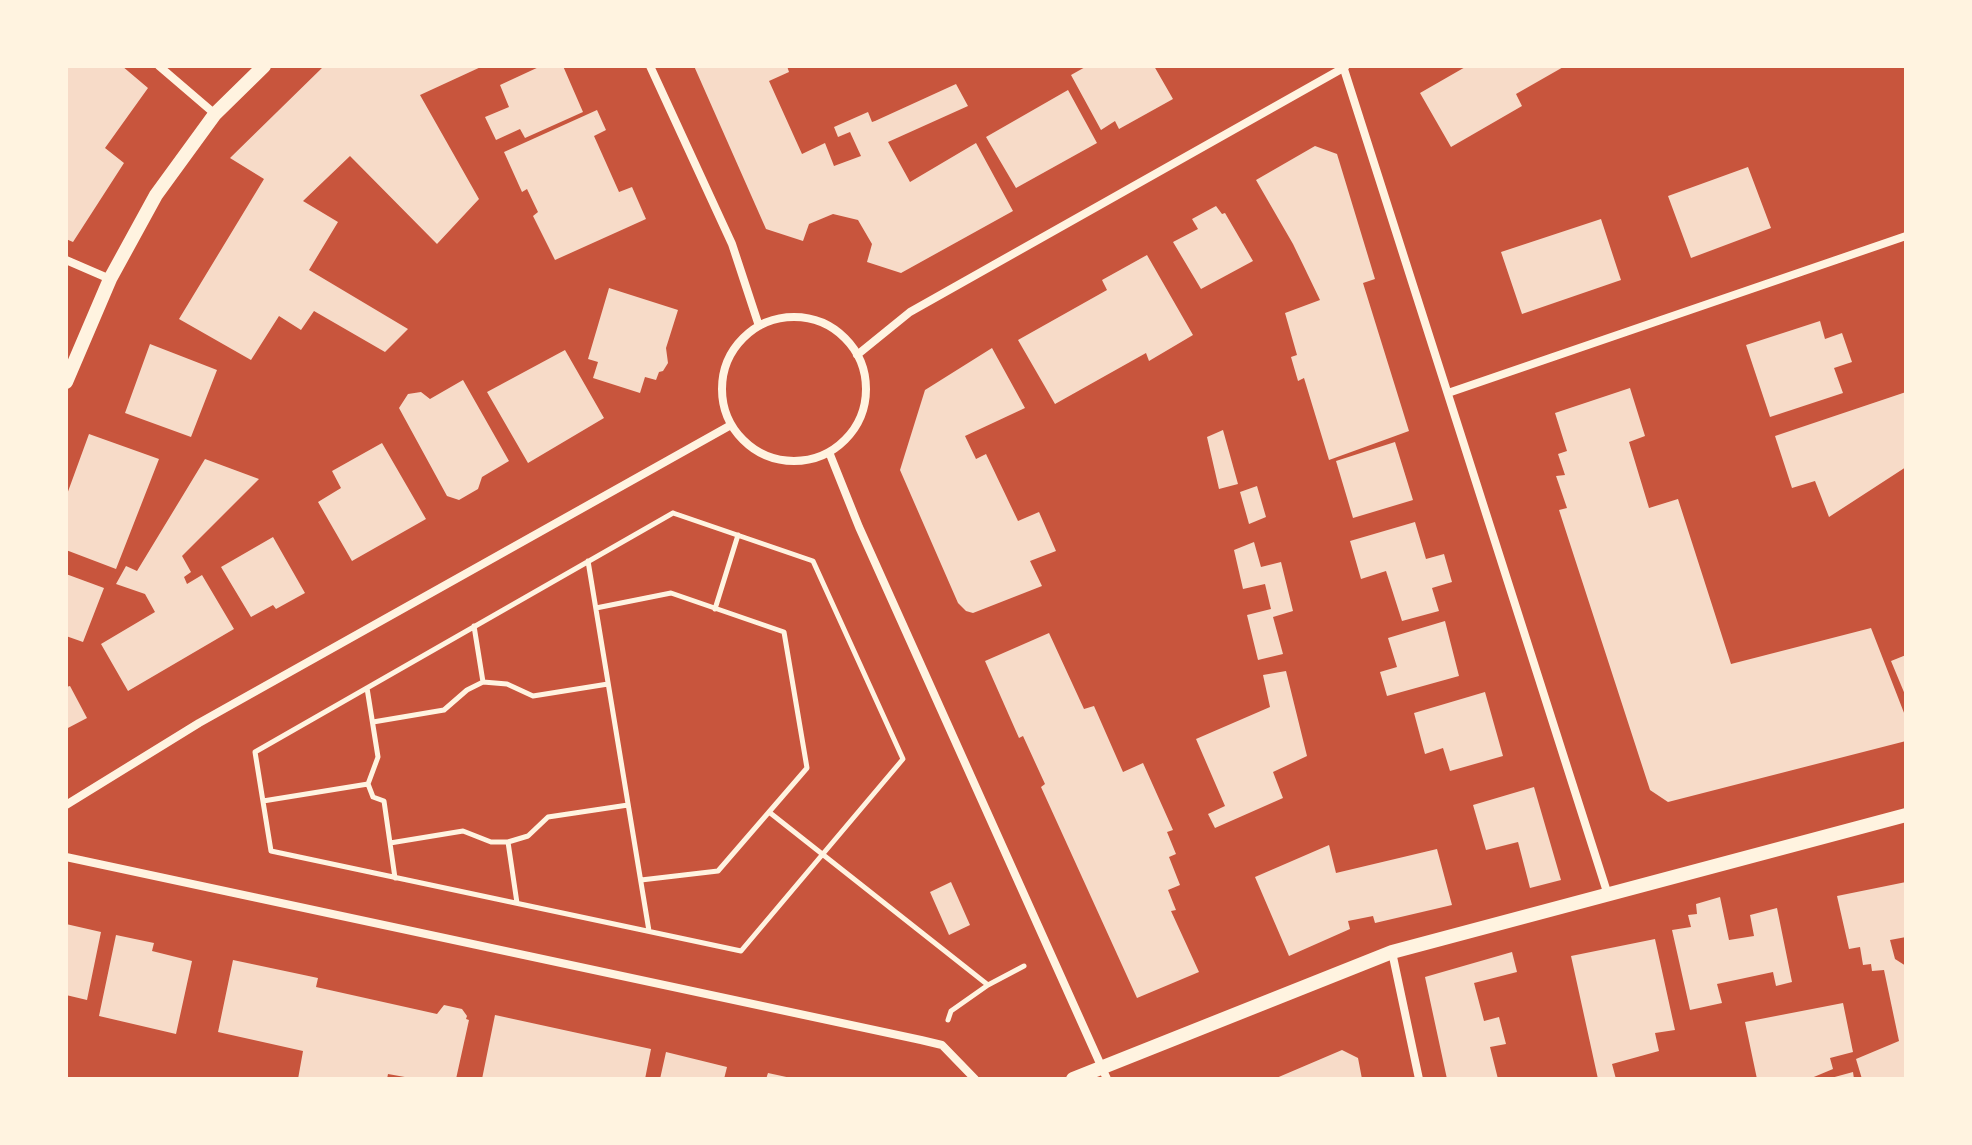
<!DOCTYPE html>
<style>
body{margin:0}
#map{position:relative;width:1972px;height:1145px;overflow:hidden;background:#c8553d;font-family:"Crimson Pro",serif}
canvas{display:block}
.frame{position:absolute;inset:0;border:68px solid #fff3e0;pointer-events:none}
</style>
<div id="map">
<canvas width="1972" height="1145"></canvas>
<div class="frame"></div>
</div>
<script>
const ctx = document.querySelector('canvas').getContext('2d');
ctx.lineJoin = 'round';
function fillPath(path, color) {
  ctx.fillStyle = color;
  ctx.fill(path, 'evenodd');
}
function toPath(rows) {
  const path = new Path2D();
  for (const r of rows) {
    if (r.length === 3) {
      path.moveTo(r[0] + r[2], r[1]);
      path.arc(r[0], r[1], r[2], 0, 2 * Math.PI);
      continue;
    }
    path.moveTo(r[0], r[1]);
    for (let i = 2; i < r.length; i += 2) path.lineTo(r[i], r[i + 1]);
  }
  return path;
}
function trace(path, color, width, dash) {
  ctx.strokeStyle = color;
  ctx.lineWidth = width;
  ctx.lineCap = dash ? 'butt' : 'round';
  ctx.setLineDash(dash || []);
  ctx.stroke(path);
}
const building = toPath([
 [66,66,122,66,148,88,105,148,124,163,73,242,66,239],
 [324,66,483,66,420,95,479,199,437,244,350,156,303,201,338,222,309,270,408,329,385,352,314,311,301,330,279,316,251,360,179,319,264,179,230,158],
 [541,66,563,66,583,112,525,138,520,129,496,140,485,117,509,107,500,85],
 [694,66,787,66,789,72,769,81,802,154,825,143,834,166,861,156,850,132,838,137,834,127,868,112,872,122,875,121,956,84,968,106,888,142,910,182,976,143,1013,211,901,273,867,262,872,244,858,220,833,214,809,224,803,241,766,229],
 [1087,66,1154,66,1173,99,1119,129,1115,121,1101,130,1071,75],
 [1467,66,1565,66,1516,94,1522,106,1451,147,1420,93],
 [1068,90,1097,143,1016,188,986,137],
 [597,110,606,130,594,136,619,192,632,187,646,219,555,260,533,216,538,212,527,189,522,192,504,152],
 [1315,146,1337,154,1375,279,1363,283,1409,431,1329,460,1304,378,1298,381,1291,357,1297,355,1285,313,1320,300,1293,244,1256,180],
 [1748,167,1771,228,1691,258,1668,196],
 [1216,206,1222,214,1225,213,1253,261,1201,289,1173,242,1198,229,1192,219],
 [1601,219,1621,280,1522,314,1501,252],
 [1147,255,1193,335,1149,361,1146,353,1055,404,1018,340,1107,290,1102,280],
 [609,288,678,310,666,348,668,363,663,371,659,372,656,380,645,377,640,393,593,378,598,362,588,359],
 [1820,321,1825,339,1842,333,1852,362,1834,368,1843,393,1770,417,1746,345],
 [150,344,217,370,191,437,125,413],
 [992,348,1025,408,965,436,976,459,986,454,1018,521,1039,512,1056,551,1030,561,1042,586,973,613,966,611,958,603,900,470,925,390],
 [565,350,604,418,528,463,487,392],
 [463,380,509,461,482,477,478,489,459,500,447,496,399,408,408,394,421,392,430,399],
 [1630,388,1645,436,1629,442,1649,508,1678,499,1731,664,1871,628,1906,718,1906,741,1668,802,1650,790,1559,510,1567,508,1556,476,1565,475,1558,454,1567,451,1555,413],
 [1906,392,1906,467,1829,517,1815,481,1792,488,1775,436],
 [1223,430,1238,484,1219,489,1207,437],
 [89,434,159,459,116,569,66,550,66,497],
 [1395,442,1413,500,1353,518,1336,461],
 [382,443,426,519,352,561,318,502,341,488,332,471],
 [205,459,259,479,182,556,191,572,184,577,187,584,202,575,234,629,128,691,101,644,155,612,145,594,116,584,126,566,137,571],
 [1257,486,1266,517,1249,524,1240,492],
 [1415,522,1426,559,1444,554,1452,582,1432,588,1439,611,1402,621,1386,571,1361,579,1350,541],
 [273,537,305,593,276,609,273,605,251,617,221,567],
 [1254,542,1261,567,1281,562,1293,611,1273,617,1283,654,1258,660,1247,615,1271,609,1270,605,1265,584,1243,589,1234,550],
 [66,574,104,588,83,642,66,636],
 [1445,621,1459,676,1387,696,1380,672,1397,667,1388,638],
 [1049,633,1084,709,1094,706,1123,772,1143,763,1173,830,1167,832,1176,854,1169,857,1180,885,1168,890,1176,910,1171,911,1199,972,1137,998,1041,787,1045,784,1023,736,1019,738,985,661],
 [1906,655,1906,697,1891,661],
 [1286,671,1307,756,1273,772,1283,798,1215,828,1208,814,1225,806,1196,739,1270,707,1263,675],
 [70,686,87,718,66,729,66,687],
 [1485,692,1503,756,1450,771,1443,748,1425,754,1414,713],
 [1534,787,1561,880,1530,888,1518,842,1486,850,1473,805],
 [1329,845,1336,873,1437,849,1452,905,1375,923,1373,916,1348,921,1350,929,1289,956,1255,877],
 [951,882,970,925,949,935,930,892],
 [1906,882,1906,937,1890,940,1895,959,1906,966,1906,1079,1862,1079,1856,1059,1899,1041,1884,970,1872,971,1871,964,1863,965,1860,947,1849,949,1837,896],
 [1720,897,1729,940,1754,936,1750,915,1777,908,1792,982,1776,986,1773,972,1717,984,1722,1003,1690,1010,1672,930,1691,927,1688,915,1697,914,1696,904],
 [66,924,101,932,87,1000,66,995],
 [116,935,154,943,152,951,192,961,176,1034,99,1016],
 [1655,939,1675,1030,1655,1033,1659,1051,1612,1064,1616,1079,1598,1079,1571,956],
 [1512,952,1517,972,1474,983,1484,1021,1499,1017,1506,1044,1490,1047,1498,1079,1447,1079,1425,977],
 [233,960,318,978,316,987,437,1014,444,1005,462,1009,467,1016,466,1019,469,1020,456,1079,416,1079,388,1074,387,1079,298,1079,303,1051,218,1032],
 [1843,1003,1853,1052,1830,1058,1833,1069,1809,1079,1757,1079,1745,1022],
 [495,1015,651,1049,645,1079,482,1079],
 [1342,1050,1358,1058,1362,1079,1274,1079],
 [666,1052,727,1067,724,1079,660,1079],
 [1853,1072,1854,1079,1831,1079,1831,1078],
 [768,1073,791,1078,791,1079,766,1079]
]);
const path = toPath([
 [673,513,813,561,903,759,741,951,271,851,255,752,673,513],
 [588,561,649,931],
 [596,608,671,593,784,632,807,768,718,871,641,880],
 [715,609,738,535],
 [474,626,483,682],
 [367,688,378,757,368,784,373,797,384,801,395,878],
 [373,722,444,710,467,690,483,682,507,684,533,696,608,684],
 [263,801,368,784],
 [769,812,988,985,1024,966],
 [508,842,517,903],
 [390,843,463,831,491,842,508,842,528,836,548,817,628,805],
 [948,1020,951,1011,988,985]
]);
const minor = toPath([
 [159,66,215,114],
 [650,66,732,244,759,326],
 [1343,66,1608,895],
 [66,260,110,279],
 [794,389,72],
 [857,355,910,312,1345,67],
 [1448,393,1906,236],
 [829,452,859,527,1107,1079],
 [66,805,199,723,731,425],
 [66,857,921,1040,942,1045,975,1079],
 [1392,952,1419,1079]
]);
const tertiary = toPath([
 [66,382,110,279,156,195,215,114,264,66],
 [1073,1079,1392,952,1906,815]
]);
fillPath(building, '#f7dbc8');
trace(path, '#fff3e0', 5);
trace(minor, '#fff3e0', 8);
trace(tertiary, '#fff3e0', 14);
</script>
